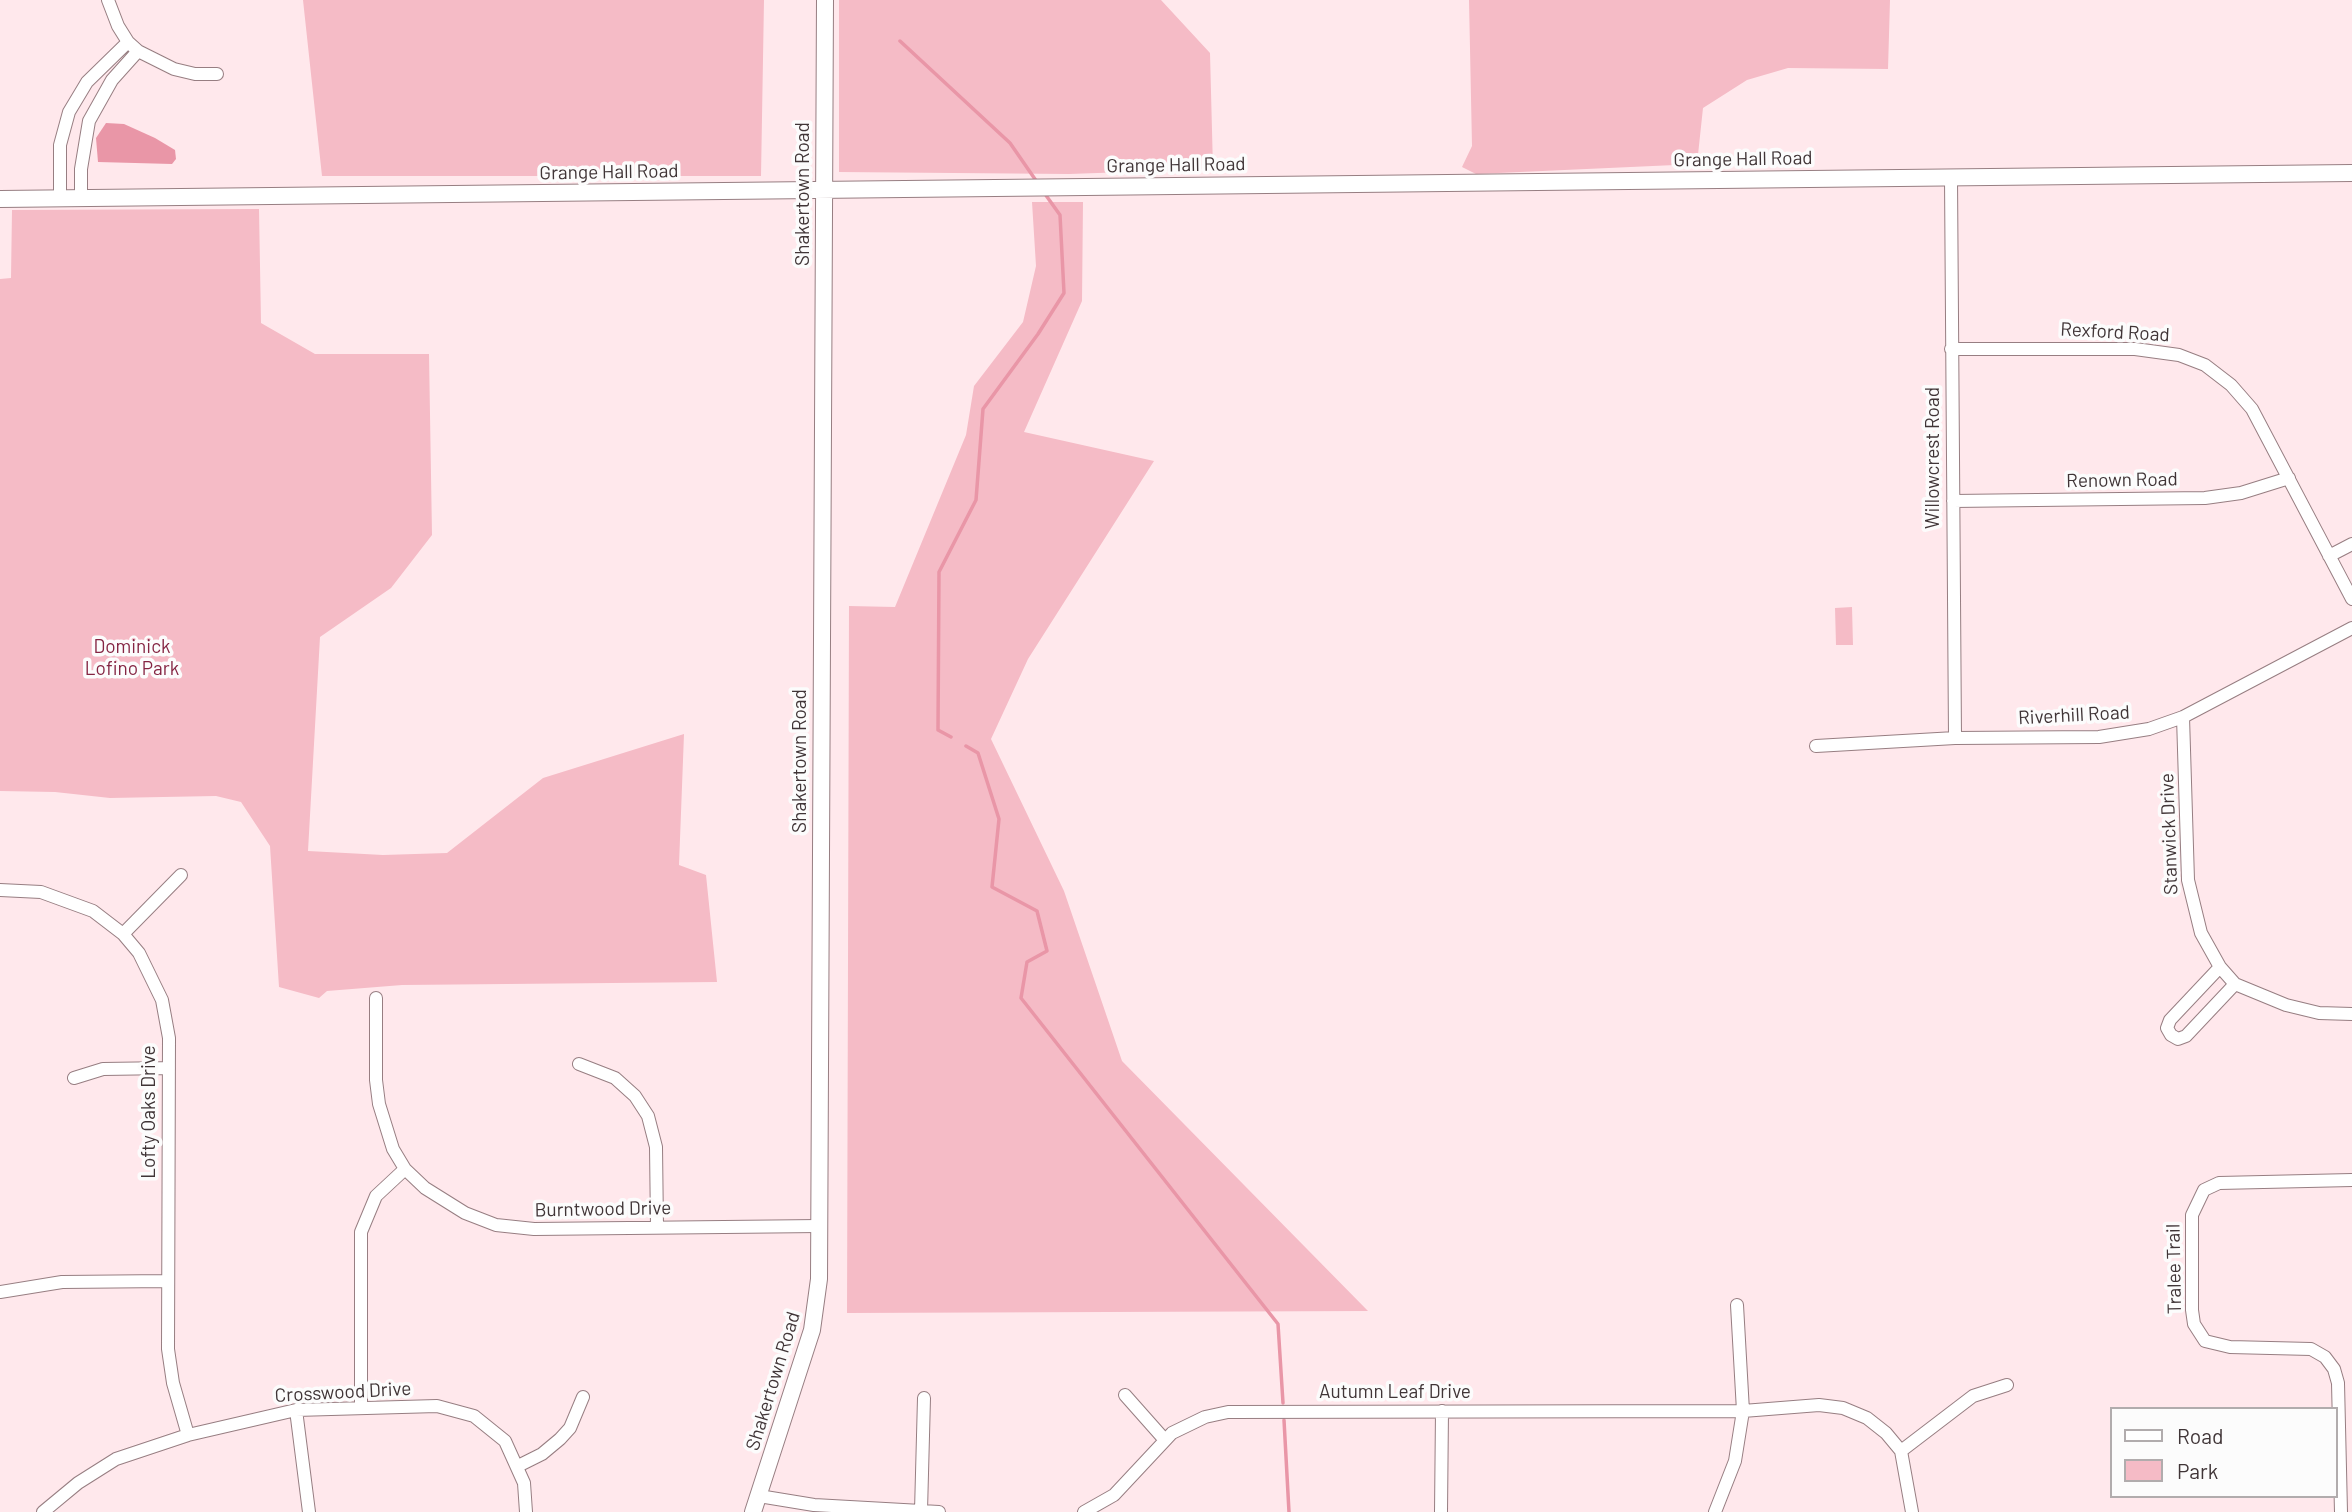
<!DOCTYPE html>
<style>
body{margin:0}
#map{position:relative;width:2352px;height:1512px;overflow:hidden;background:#ffe8ec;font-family:Barlow,sans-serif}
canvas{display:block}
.legend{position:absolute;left:2110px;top:1407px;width:228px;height:91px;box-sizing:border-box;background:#fcfcfc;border:2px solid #b1acad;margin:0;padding:9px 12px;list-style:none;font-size:21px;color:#403537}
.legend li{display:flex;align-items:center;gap:14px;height:35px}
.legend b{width:35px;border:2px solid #b1acad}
</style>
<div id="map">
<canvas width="2352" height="1512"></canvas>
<ul class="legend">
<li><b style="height:9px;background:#fff"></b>Road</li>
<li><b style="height:19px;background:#f5bbc6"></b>Park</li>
</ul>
</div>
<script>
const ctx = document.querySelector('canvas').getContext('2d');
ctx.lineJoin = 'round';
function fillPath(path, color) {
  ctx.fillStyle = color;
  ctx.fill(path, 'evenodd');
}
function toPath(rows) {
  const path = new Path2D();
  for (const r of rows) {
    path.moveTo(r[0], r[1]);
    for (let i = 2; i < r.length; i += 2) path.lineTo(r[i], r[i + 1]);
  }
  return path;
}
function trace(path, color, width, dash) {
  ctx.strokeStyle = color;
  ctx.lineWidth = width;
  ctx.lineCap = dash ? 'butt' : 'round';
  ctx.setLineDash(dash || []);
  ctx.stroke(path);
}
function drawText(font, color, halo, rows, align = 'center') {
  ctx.font = font + ' Barlow,sans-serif';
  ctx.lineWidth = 7;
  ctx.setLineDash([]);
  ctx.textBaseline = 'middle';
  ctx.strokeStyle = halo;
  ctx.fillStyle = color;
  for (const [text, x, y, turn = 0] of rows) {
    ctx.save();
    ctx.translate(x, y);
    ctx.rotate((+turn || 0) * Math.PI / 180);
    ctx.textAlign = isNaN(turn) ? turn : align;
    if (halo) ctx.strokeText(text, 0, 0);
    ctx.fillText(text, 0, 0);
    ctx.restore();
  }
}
const green = toPath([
 [303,0,764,0,761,176,322,176],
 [839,0,1161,0,1210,53,1213,169,1069,174,839,172],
 [1469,0,1890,0,1888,69,1788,68,1747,80,1703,108,1697,164,1476,174,1462,167,1472,146],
 [1032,202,1083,202,1082,301,1024,432,1154,461,1028,659,991,739,1064,891,1122,1061,1368,1311,847,1313,849,606,895,607,966,435,974,386,1023,322,1036,266],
 [259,209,261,323,315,354,429,354,432,535,391,588,320,637,308,851,383,855,447,853,543,778,684,734,679,865,706,875,717,982,402,985,327,991,319,998,279,987,270,846,241,802,216,796,110,798,55,792,0,791,0,279,11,278,12,210],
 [1852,607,1853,645,1836,645,1835,608]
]);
const water = toPath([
 [106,123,124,124,155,138,175,150,176,159,172,164,98,162,96,138]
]);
const stream = toPath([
 [900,41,1010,143,1037,182],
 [951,737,938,730,939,572,976,500,983,409,1038,334,1064,293,1060,215,1045,194],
 [966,746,978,753,999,819,992,887,1037,911,1047,951,1027,962,1021,998,1278,1324,1283,1403],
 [1284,1420,1289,1512]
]);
const street = toPath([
 [108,0,118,26,128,42,138,51,174,69,195,74,217,74],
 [1951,178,1955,738],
 [60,198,60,145,69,112,87,82,128,42],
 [81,198,81,169,89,121,112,80,138,51],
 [1951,349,2135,349,2179,355,2205,365,2231,385,2252,409,2352,599],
 [1953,501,2205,498,2241,493,2289,478],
 [2329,556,2352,544],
 [2183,717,2188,880,2201,933,2220,967,2235,984,2286,1005,2319,1013,2352,1014],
 [1816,746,1955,738,2099,737,2149,729,2183,717,2352,628],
 [0,890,41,892,93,911,123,934,139,953,162,1000,169,1038,168,1349,173,1383,188,1435],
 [123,934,181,875],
 [2220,967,2170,1020,2167,1028,2171,1035,2178,1039,2186,1036,2235,984],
 [376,998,376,1080,379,1104,393,1149,405,1169,425,1188,465,1213,496,1225,534,1229,819,1226],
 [579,1064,615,1078,635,1096,648,1116,656,1147,657,1227],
 [74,1078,103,1069,169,1068],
 [0,1292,62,1282,168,1281],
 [1125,1395,1164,1439],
 [361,1407,361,1232,376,1196,405,1169],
 [296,1410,309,1512],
 [1901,1451,1973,1396,2007,1385],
 [518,1466,542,1454,560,1439,570,1428,583,1397],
 [759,1496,814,1505,939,1512],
 [921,1511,924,1398],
 [43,1512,78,1483,116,1459,188,1435,296,1410,437,1406,474,1416,505,1441,524,1483,526,1512],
 [1084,1512,1114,1495,1172,1433,1205,1417,1228,1412,1743,1411,1819,1405,1843,1408,1867,1418,1886,1433,1901,1451,1912,1512],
 [1441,1512,1442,1411],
 [1715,1512,1735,1461,1743,1411,1737,1305],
 [2341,1512,2338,1383,2334,1369,2325,1357,2311,1349,2230,1347,2205,1341,2194,1324,2192,1310,2192,1215,2204,1190,2219,1183,2352,1180]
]);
const secondary = toPath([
 [0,199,2352,173],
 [753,1512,812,1330,819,1279,825,0]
]);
const streetNames = [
 ["Grange Hall Road",1743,159,-1],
 ["Grange Hall Road",1176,165,-1],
 ["Grange Hall Road",609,172,-1],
 ["Shakertown Road",803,194,-90],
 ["Rexford Road",2115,332,3],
 ["Willowcrest Road",1933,458,-90],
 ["Renown Road",2122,480,-1],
 ["Riverhill Road",2074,715,-3],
 ["Shakertown Road",800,761,-90],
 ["Stanwick Drive",2169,834,-92],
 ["Lofty Oaks Drive",149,1112,-90],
 ["Burntwood Drive",603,1209,-1],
 ["Tralee Trail",2174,1269,-91],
 ["Shakertown Road",773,1381,-73],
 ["Crosswood Drive",343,1392,-3],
 ["Autumn Leaf Drive",1395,1392]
];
const parkNames = [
 ["Dominick",132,647],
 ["Lofino Park",132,669]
];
fillPath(green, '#f5bbc6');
fillPath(water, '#e996a7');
trace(stream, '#e996a7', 3.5);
trace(street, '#977e82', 14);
trace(secondary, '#977e82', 18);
trace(street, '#fff', 12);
trace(secondary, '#fff', 16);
drawText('19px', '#403537', '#fcfcfc', streetNames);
drawText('19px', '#852543', '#fcfcfc', parkNames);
</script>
